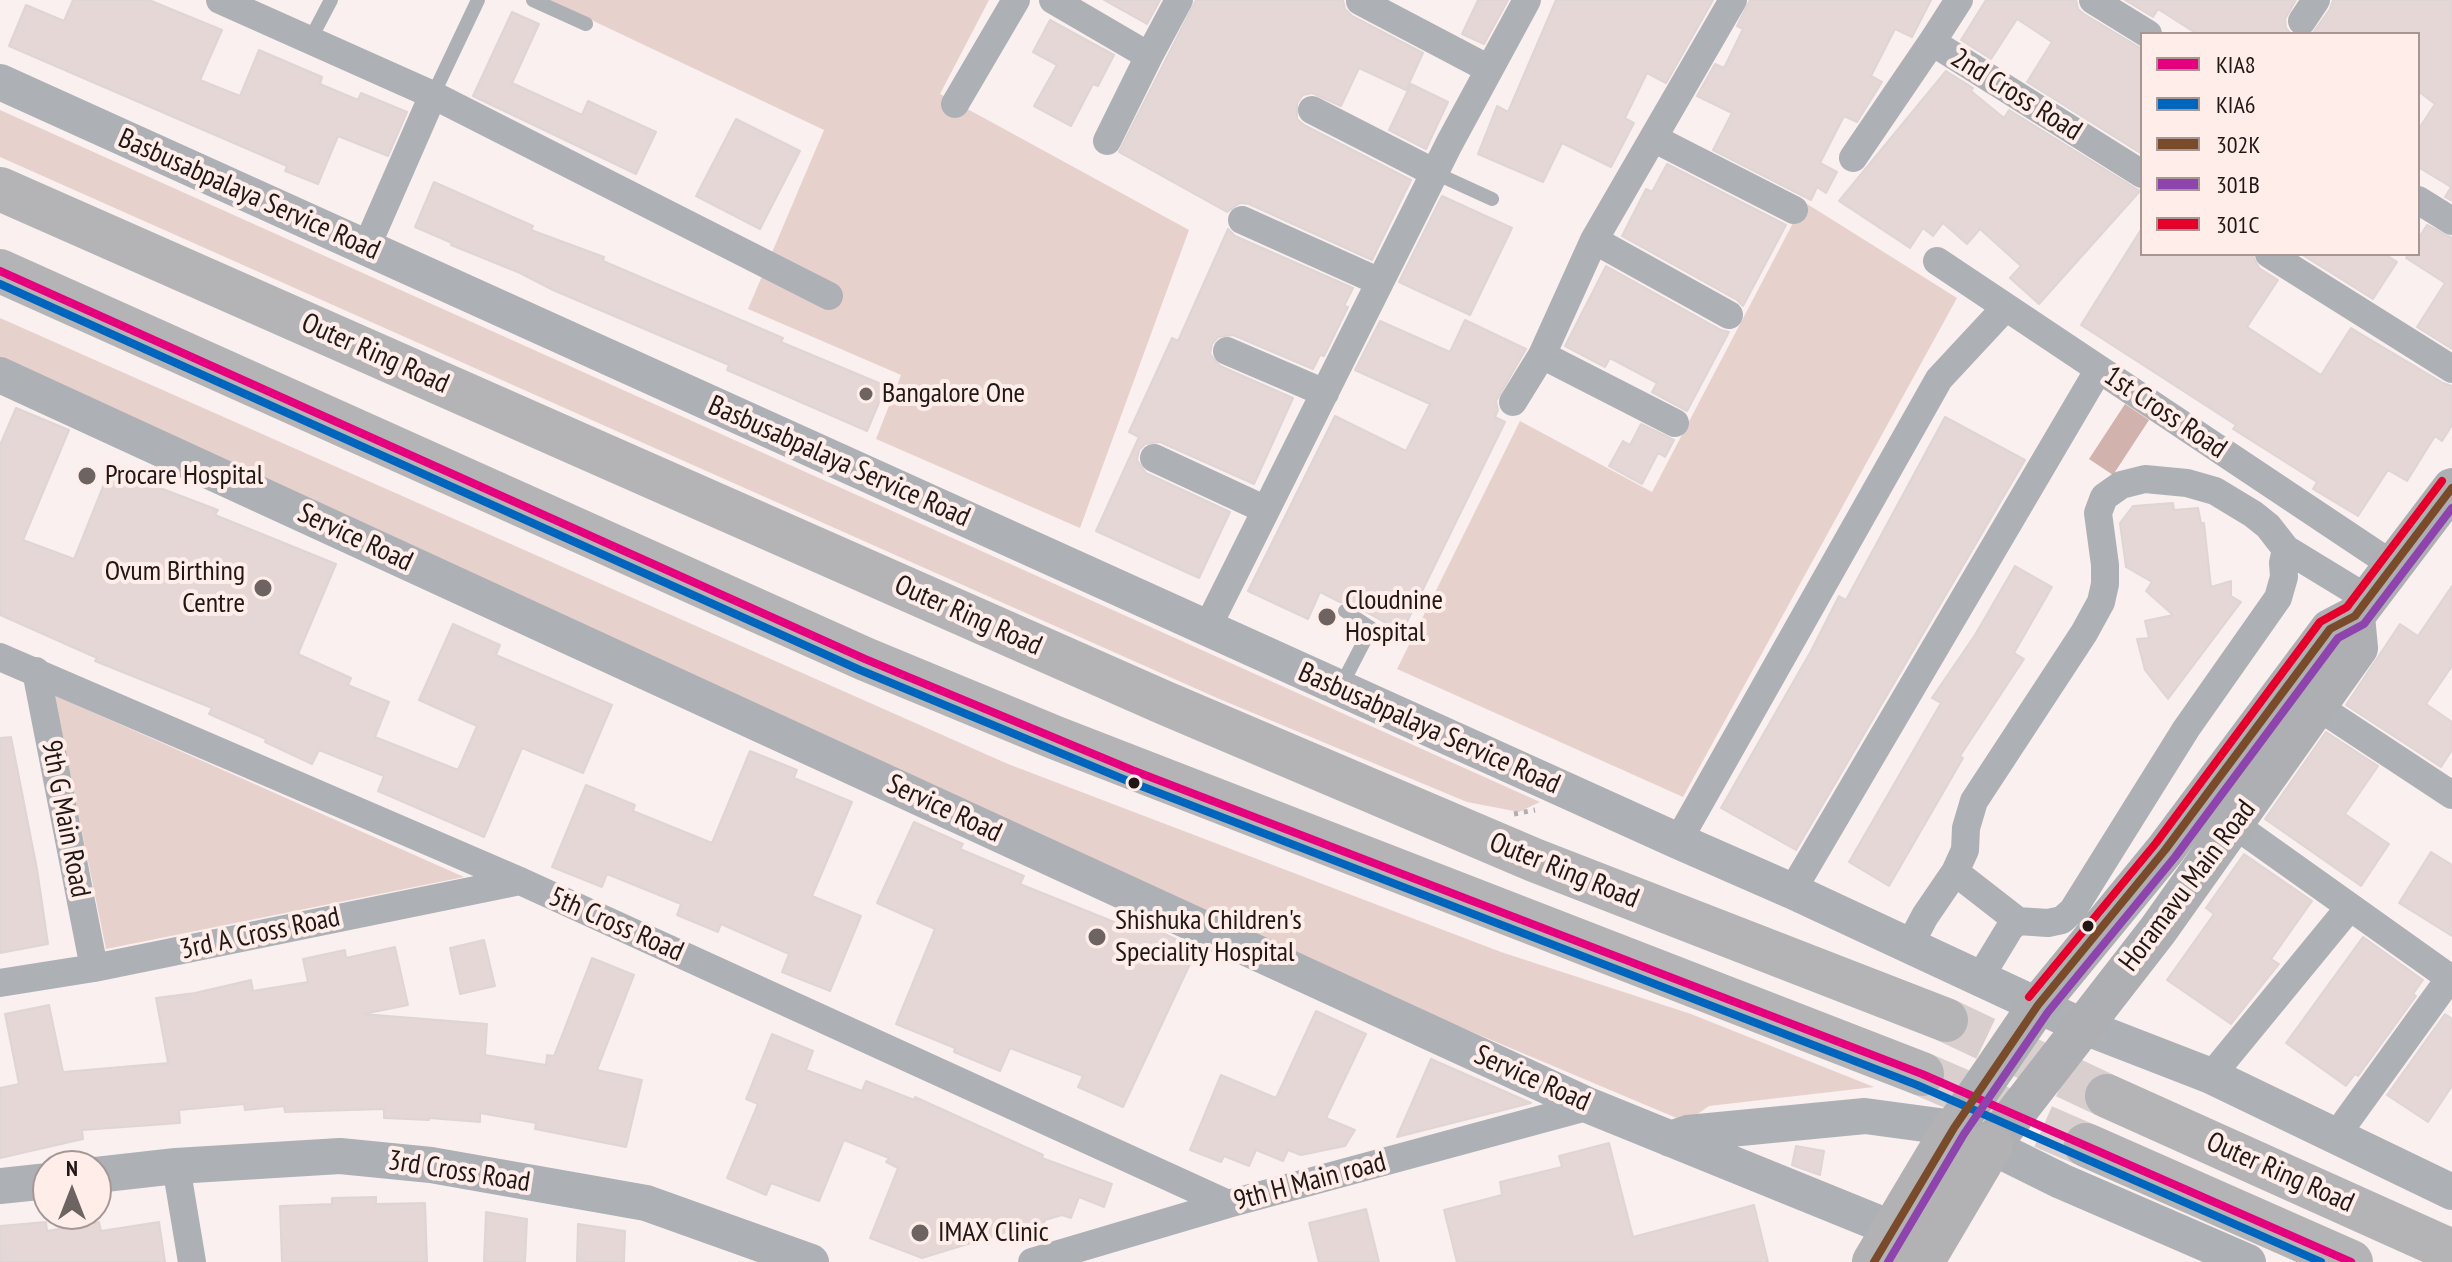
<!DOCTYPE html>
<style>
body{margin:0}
#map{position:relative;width:2452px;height:1262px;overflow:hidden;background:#faf0ef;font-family:"PT Sans Narrow",sans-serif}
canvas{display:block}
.legend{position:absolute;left:2140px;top:32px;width:280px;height:224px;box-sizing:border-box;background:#ffedea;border:2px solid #a69795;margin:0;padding:10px 14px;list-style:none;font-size:24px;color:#211715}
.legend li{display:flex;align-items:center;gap:16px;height:40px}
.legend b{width:40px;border:2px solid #a69795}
.north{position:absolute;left:32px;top:1150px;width:80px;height:80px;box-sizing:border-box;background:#ffedea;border:2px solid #a69795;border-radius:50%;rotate:0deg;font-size:22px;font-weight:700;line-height:32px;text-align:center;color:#211715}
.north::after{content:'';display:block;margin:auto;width:28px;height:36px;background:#6d6361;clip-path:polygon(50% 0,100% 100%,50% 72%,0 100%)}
</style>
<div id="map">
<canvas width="2452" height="1262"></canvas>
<ul class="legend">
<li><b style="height:10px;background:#e5007d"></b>KIA8</li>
<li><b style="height:10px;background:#0065bd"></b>KIA6</li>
<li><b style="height:10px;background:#7a4b2a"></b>302K</li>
<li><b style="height:10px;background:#8e44ad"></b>301B</li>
<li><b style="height:10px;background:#e4002b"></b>301C</li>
</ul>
<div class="north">N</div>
</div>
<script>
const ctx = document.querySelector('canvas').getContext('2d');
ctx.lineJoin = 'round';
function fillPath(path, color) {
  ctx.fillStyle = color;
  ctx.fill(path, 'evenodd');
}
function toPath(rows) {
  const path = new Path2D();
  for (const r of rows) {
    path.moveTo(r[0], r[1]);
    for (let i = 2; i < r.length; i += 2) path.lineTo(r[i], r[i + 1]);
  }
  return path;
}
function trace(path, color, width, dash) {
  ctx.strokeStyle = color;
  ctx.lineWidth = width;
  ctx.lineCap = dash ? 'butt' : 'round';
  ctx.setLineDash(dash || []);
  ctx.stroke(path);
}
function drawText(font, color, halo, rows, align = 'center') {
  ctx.font = font + ' "PT Sans Narrow",sans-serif';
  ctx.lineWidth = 8;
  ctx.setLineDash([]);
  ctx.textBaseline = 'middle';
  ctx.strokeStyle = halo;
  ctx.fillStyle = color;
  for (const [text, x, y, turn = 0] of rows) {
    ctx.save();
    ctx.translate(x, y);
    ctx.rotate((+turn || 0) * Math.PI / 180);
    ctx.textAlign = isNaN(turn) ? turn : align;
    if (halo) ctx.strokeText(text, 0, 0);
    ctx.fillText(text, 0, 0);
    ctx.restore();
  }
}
const green = toPath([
 [549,0,989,0,940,94,1189,230,1080,528,876,439,901,375,748,309,824,130],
 [0,110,1540,802,1519,812,1467,802,1217,698,0,157],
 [1804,202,1957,298,1683,797,1397,669,1520,421,1652,492],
 [0,318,1008,764,1501,952,1691,1014,1874,1087,1709,1106,1686,1122,1311,964,0,373],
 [54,695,464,877,106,949]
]);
const water = toPath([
 [2125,404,2149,420,2113,475,2089,459]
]);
const building = toPath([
 [73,0,149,0,222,30,200,80,240,96,259,50,322,77,320,84,358,100,361,93,407,112,388,156,338,136,318,184,285,171,287,166,9,46,26,5,64,21,73,0],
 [1104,0,1160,0,1147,24,1104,0],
 [1196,0,1343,0,1345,9,1352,16,1423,53,1406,90,1359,68,1341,106,1312,93,1303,95,1297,103,1297,119,1304,125,1411,180,1372,260,1249,204,1240,203,1227,212,1119,152,1196,0],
 [1478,0,1508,0,1484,44,1462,34,1478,0],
 [1556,0,1713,0,1666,83,1647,73,1625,118,1634,123,1611,167,1562,143,1543,182,1478,154,1497,106,1508,112,1556,0],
 [1750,0,1931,0,1912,37,1895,29,1871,76,1882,82,1857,122,1844,116,1820,163,1837,172,1826,193,1817,187,1811,200,1713,150,1732,113,1697,96,1715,64,1724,68,1743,29,1737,26,1750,0],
 [1986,0,2076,0,2078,9,2084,14,2142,49,2142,154,2027,82,2052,42,2017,19,1991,59,1961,40,1986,0],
 [2125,0,2296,0,2285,19,2286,28,2291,34,2197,34,2158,9,2153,17,2125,0],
 [2333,0,2452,0,2452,201,2445,197,2451,187,2418,167,2418,130,2435,104,2418,91,2418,34,2312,34,2330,9,2333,0],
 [512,12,539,24,512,83,582,115,588,101,656,132,636,174,473,96,512,12],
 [1050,20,1114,55,1098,86,1093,84,1071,126,1034,106,1057,65,1033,52,1050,20],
 [1946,71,1973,88,1971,91,2004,118,2009,110,2140,191,2039,304,2010,278,2021,266,1980,229,1967,244,1943,223,1933,236,1923,228,1910,248,1839,201,1946,71],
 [1411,84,1448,102,1426,149,1389,130,1411,84],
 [736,119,800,151,760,229,696,196,736,119],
 [1667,164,1786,225,1743,306,1737,300,1622,236,1646,189,1652,192,1667,164],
 [434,182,533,226,531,230,604,257,603,261,783,338,781,342,886,386,867,431,727,370,729,365,553,290,520,273,451,245,452,243,415,227,434,182],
 [1442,196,1512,228,1470,315,1399,282,1442,196],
 [2427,225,2452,238,2452,349,2417,327,2445,283,2406,258,2409,254,2418,254,2418,239,2427,225],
 [2142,228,2142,254,2252,254,2259,268,2278,280,2247,327,2321,375,2351,328,2443,383,2452,386,2452,425,2442,441,2435,436,2407,481,2388,470,2358,516,2313,489,2317,482,2233,429,2236,425,2081,325,2142,228],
 [1228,229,1235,236,1353,288,1344,306,1348,307,1324,356,1320,355,1313,369,1233,335,1218,337,1212,344,1210,354,1220,366,1293,398,1254,484,1160,442,1145,444,1139,450,1137,460,1146,473,1230,512,1199,578,1096,531,1139,437,1129,432,1172,338,1178,341,1228,229],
 [2301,254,2385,254,2397,262,2373,299,2301,254],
 [1606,266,1721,330,1729,332,1687,411,1652,392,1657,383,1610,358,1605,367,1565,346,1606,266],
 [1465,320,1526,349,1496,401,1498,410,1495,417,1505,422,1402,632,1350,603,1340,602,1320,592,1308,619,1248,591,1335,416,1406,451,1430,404,1355,370,1380,321,1450,352,1465,320],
 [16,408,69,430,23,540,74,559,110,469,218,510,215,515,336,564,298,654,351,678,348,685,389,702,375,737,458,770,477,726,419,700,453,624,500,645,496,655,612,705,583,773,522,748,484,837,378,791,384,776,319,750,312,764,265,742,266,739,209,714,212,708,95,661,97,658,0,615,0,445,16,408],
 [1945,417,2025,460,1796,850,1721,808,1811,651,1839,596,1846,600,1945,417],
 [1641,424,1674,440,1665,457,1658,453,1642,484,1609,466,1623,441,1630,445,1641,424],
 [2173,503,2174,510,2198,508,2201,523,2204,523,2211,587,2231,581,2231,596,2241,602,2168,699,2145,670,2137,639,2149,638,2145,621,2173,615,2146,591,2152,582,2126,567,2120,523,2133,506,2173,503],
 [2015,566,2052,587,2014,653,2024,659,1960,756,1963,758,1889,886,1849,862,1941,703,1932,698,1975,635,2015,566],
 [2452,586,2452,666,2426,704,2452,722,2452,750,2441,767,2346,705,2400,624,2418,636,2452,586],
 [2326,732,2378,766,2345,814,2389,844,2361,886,2265,819,2326,732],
 [11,737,37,869,48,944,0,953,0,738,11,737],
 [750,751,797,770,794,778,852,802,812,896,861,916,830,991,782,972,789,954,721,924,718,932,677,915,681,904,607,874,602,887,552,867,586,785,635,805,633,811,712,843,750,751],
 [914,822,963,844,960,849,1024,876,1020,884,1139,932,1143,924,1197,949,1123,1107,1078,1087,1083,1076,1010,1048,1000,1071,954,1052,955,1048,896,1024,935,929,877,903,914,822],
 [2431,852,2452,865,2452,936,2399,903,2431,852],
 [2244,854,2312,901,2271,959,2279,964,2231,1024,2167,980,2214,914,2206,908,2244,854],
 [2363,937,2423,980,2413,994,2416,996,2358,1076,2355,1074,2346,1086,2286,1043,2363,937],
 [484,940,495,986,460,994,450,948,484,940],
 [395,947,408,1005,363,1014,487,1024,485,1055,546,1065,547,1055,554,1056,592,958,634,975,597,1070,642,1080,626,1147,535,1129,536,1123,480,1113,480,1122,429,1118,429,1120,384,1118,384,1109,285,1112,284,1106,245,1110,244,1104,179,1110,180,1123,82,1130,83,1139,0,1158,0,1088,19,1084,5,1014,49,1005,63,1072,168,1063,156,998,195,993,251,980,253,991,308,982,303,959,345,950,346,958,395,947],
 [1316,1011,1366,1034,1326,1118,1355,1130,1345,1146,1301,1155,1288,1150,1283,1161,1256,1150,1249,1166,1224,1156,1221,1162,1190,1150,1221,1075,1276,1098,1316,1011],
 [2445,1014,2452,1019,2452,1086,2428,1122,2387,1095,2445,1014],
 [772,1034,813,1051,806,1070,862,1091,866,1081,914,1100,915,1097,1043,1155,1042,1158,1112,1184,1104,1207,1079,1197,1071,1218,1062,1215,1045,1220,1043,1226,1036,1223,922,1258,870,1238,898,1168,886,1162,889,1158,844,1140,819,1201,771,1183,766,1195,727,1178,758,1104,746,1099,772,1034],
 [1431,1059,1531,1103,1397,1137,1431,1059],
 [1609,1143,1633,1237,1754,1205,1768,1262,1457,1262,1444,1210,1502,1195,1500,1182,1562,1167,1559,1156,1609,1143],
 [1796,1146,1824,1151,1820,1175,1792,1165,1796,1146],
 [376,1197,376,1204,425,1203,427,1262,282,1262,280,1206,332,1204,332,1198,376,1197],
 [1366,1209,1379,1262,1319,1262,1309,1223,1366,1209],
 [486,1212,527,1219,525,1262,484,1262,486,1212],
 [46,1222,47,1231,99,1222,101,1231,159,1222,165,1262,0,1262,0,1226,46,1222],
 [578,1224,625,1231,624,1262,577,1262,578,1224]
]);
const trunkTunnel = toPath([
 [1946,1020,2107,1096],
 [1922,1074,2086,1145]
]);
const path = toPath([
 [1514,814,1535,810]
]);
const service = toPath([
 [533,0,586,24],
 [310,40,331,0],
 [433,95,478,0],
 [1435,173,1492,199],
 [1340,688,1371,628,1345,611]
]);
const minor = toPath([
 [220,0,433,95,829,296],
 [1053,0,1149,56,1107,141],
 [1959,0,1932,42,2142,174],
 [2093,0,2148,34],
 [1360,1,1489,69],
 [2302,21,2316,0],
 [1149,56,1179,0],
 [955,104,1016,0],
 [1312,110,1435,173],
 [1653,138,1794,210],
 [1853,158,1932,42],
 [2418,200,2452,221],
 [1242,220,1380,282],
 [1594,240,1729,315],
 [366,248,433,95],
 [2269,254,2452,369],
 [1937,261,2394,566],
 [1227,351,1325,393],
 [1513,402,1542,355],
 [1675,423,1542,355,1594,240,1733,0],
 [1154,458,1266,510],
 [1207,628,1449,144,1527,0],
 [0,657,520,881,1228,1204],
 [36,671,94,968],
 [2317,706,2452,795],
 [2235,825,2450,978,2335,1137],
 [1678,841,1939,379,2006,307],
 [1955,872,2018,921,2048,923,2062,920,2073,910,2186,729,2278,598,2284,577,2283,563,2286,549],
 [1792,891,2099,369],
 [1909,946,1925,916,1955,872,1965,850,1966,828,1974,801,2084,633,2101,602,2105,584,2105,565,2098,513,2104,497,2121,485,2145,479,2187,483,2215,491,2253,514,2268,526,2286,549,2368,599],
 [1979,979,2010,928,2018,921],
 [0,983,94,968,520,881],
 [2211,1076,2349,908],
 [176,1166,192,1262],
 [1032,1262,1228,1204,1590,1106]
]);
const tertiary = toPath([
 [0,82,1678,841,1792,891,2082,1026,2211,1076,2452,1192],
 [0,375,1590,1106,1893,1229],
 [1670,1139,1688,1133,1865,1116,1954,1128,2061,1181,2248,1262],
 [96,1175,176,1166,340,1156,431,1165,646,1203,811,1262],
 [0,1186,48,1181]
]);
const secondary = toPath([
 [1954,1128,2038,1005,2165,850,2330,629,2355,616,2452,488],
 [1991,1145,2158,930,2358,648,2355,616]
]);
const primary = toPath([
 [1874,1262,1954,1128],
 [1922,1262,1991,1145]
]);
const trunk = toPath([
 [0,189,1165,703,1534,860,1946,1020],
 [0,271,865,659,1056,738,1922,1074],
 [2107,1096,2452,1251],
 [2086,1145,2351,1262]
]);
const bus1 = toPath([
 [0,271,865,659,1132,770,1922,1074,2351,1262]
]);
const bus2 = toPath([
 [0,284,860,670,1128,781,1917,1085,2321,1262]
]);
const bus3 = toPath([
 [1874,1262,1954,1128,2038,1005,2165,850,2330,629,2355,616,2452,488]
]);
const bus4 = toPath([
 [1888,1262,1964,1134,2048,1012,2175,857,2338,638,2364,624,2452,508]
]);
const bus5 = toPath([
 [2029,997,2156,843,2320,622,2347,607,2442,481]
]);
const markers = [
 [866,394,8,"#6d6361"],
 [87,476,10,"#6d6361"],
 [263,588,10,"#6d6361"],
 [1327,617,10,"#6d6361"],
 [1134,783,7,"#211715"],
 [2088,926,7,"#211715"],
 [1097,937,10,"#6d6361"],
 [920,1233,10,"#6d6361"]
];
const streetNames = [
 ["2nd Cross Road",2016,95,32],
 ["Basbusabpalaya Service Road",249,195,24],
 ["Outer Ring Road",375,354,24],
 ["1st Cross Road",2165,413,34],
 ["Basbusabpalaya Service Road",839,462,24],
 ["Service Road",355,538,25],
 ["Outer Ring Road",968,616,24],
 ["Basbusabpalaya Service Road",1429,729,24],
 ["Service Road",944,809,25],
 ["9th G Main Road",65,819,79],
 ["Outer Ring Road",1564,871,22],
 ["Horamavu Main Road",2188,886,-53],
 ["5th Cross Road",616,925,24],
 ["3rd A Cross Road",260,934,-12],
 ["Service Road",1532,1079,24],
 ["3rd Cross Road",459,1172,9],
 ["Outer Ring Road",2280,1173,24],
 ["9th H Main road",1310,1182,-15]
];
const poiNames = [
 ["Bangalore One",882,394],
 ["Procare Hospital",105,476],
 ["Ovum Birthing",245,572,"right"],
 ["Centre",245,604,"right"],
 ["Cloudnine",1345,601],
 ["Hospital",1345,633],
 ["Shishuka Children's",1115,921],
 ["Speciality Hospital",1115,953],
 ["IMAX Clinic",938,1233]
];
fillPath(green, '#e7d1cd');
fillPath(water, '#d2b2ad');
fillPath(building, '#e4d7d5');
trace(building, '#dfd5d4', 2);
trace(trunkTunnel, '#d9cfce', 44, [44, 22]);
trace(path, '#b0afaf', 5, [4, 6]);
trace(service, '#adb0b4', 14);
trace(minor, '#adb0b4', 28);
trace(tertiary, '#adb0b4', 36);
trace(secondary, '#adafb2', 40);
trace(primary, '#b2b2b4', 44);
trace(trunk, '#b4b4b6', 44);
trace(bus1, '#e5007d', 8);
trace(bus2, '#0065bd', 8);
trace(bus3, '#7a4b2a', 8);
trace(bus4, '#8e44ad', 8);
trace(bus5, '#e4002b', 8);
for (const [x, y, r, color] of markers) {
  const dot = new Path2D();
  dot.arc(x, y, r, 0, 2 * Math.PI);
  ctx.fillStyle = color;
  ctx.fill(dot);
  trace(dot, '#ffedea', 3);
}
drawText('28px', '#211715', '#ffedea', streetNames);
drawText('28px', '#211715', '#ffedea', poiNames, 'left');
</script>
